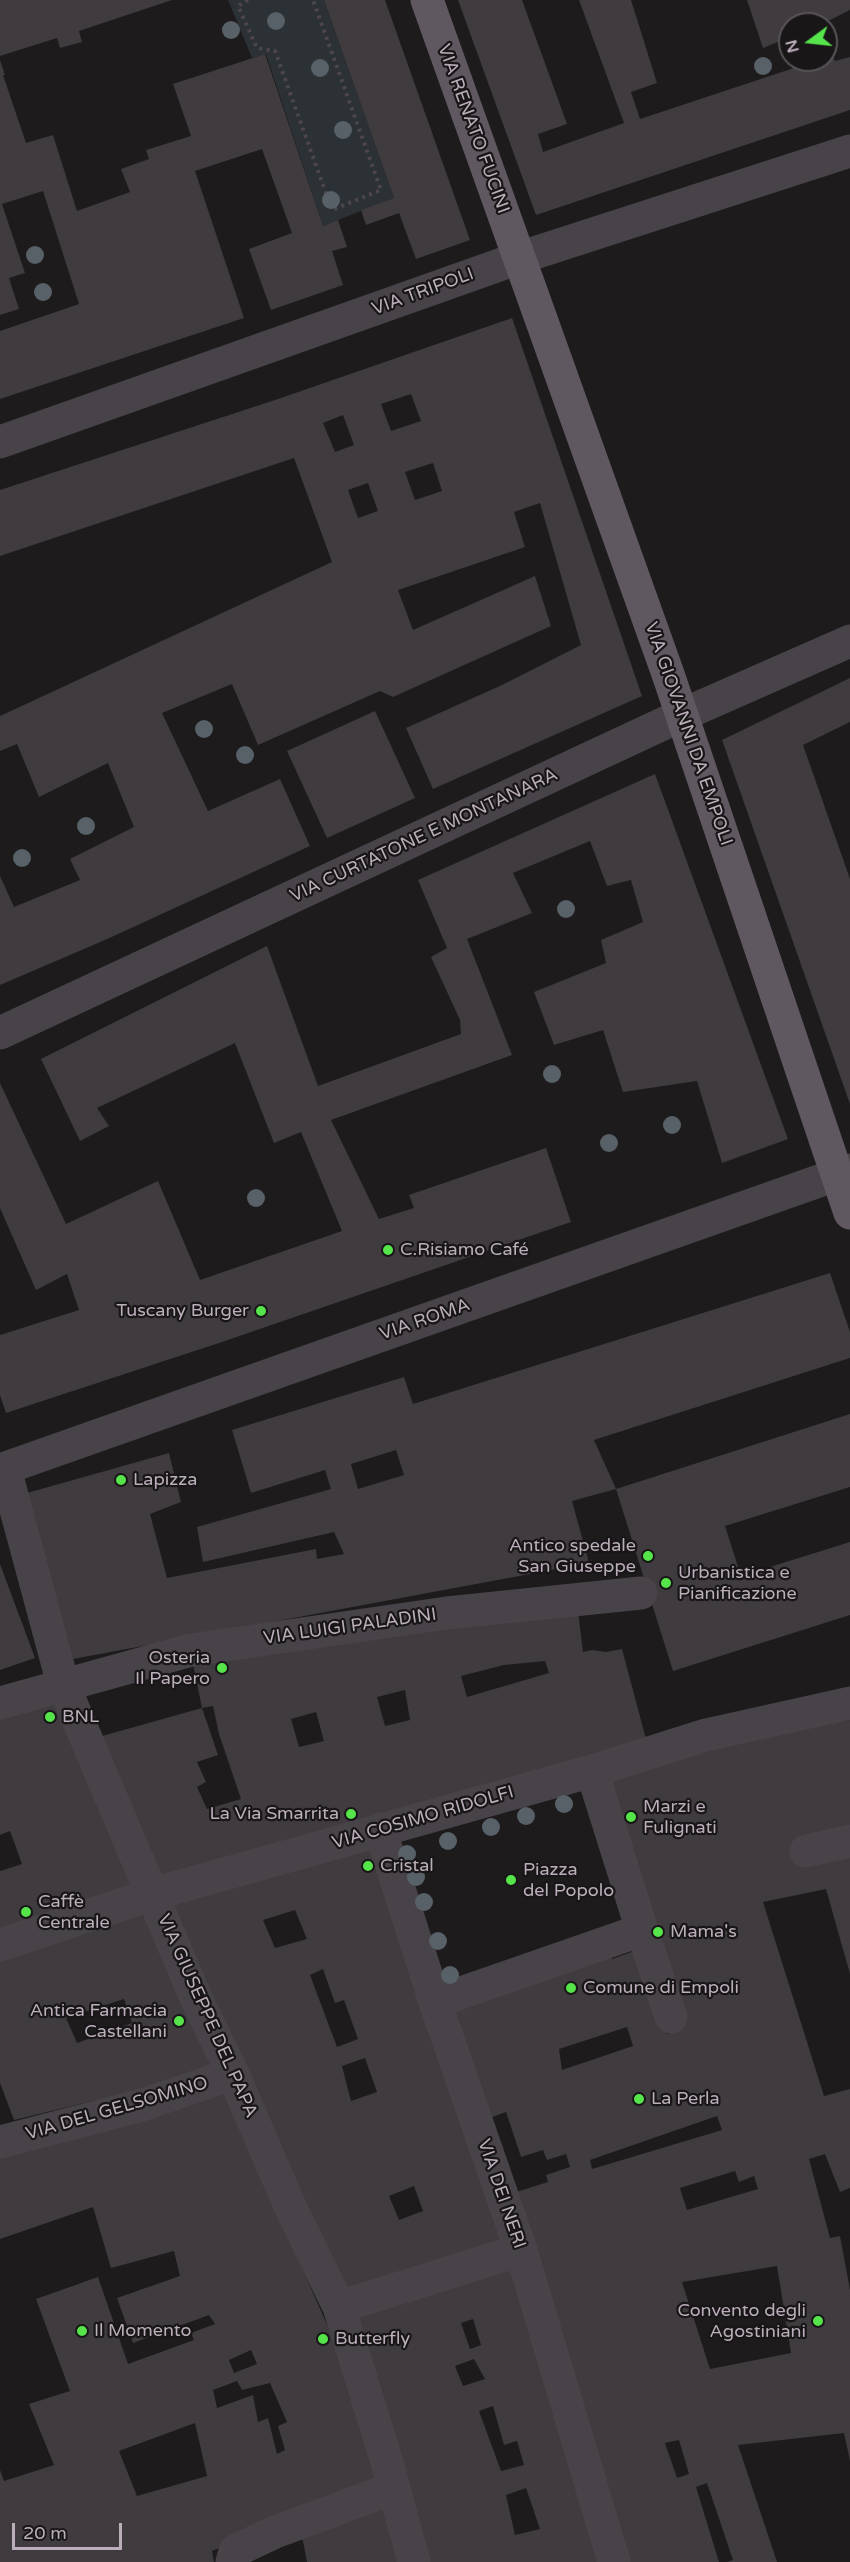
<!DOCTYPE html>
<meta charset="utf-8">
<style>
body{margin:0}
#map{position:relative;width:850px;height:2562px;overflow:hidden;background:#1d1b1c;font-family:"Varela Round",sans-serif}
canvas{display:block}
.north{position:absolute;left:778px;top:12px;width:60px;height:60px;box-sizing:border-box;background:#181617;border:2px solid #595359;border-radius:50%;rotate:255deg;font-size:16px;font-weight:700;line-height:24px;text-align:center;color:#bbaebb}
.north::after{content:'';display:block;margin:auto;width:21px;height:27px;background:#56e44b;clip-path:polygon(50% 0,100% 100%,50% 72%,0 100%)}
.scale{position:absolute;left:12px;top:2523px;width:110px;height:27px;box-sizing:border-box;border:3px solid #bbaebb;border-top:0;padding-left:8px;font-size:18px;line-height:21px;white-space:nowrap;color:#bbaebb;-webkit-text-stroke:4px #181617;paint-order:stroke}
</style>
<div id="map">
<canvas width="850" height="2562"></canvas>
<div class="north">N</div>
<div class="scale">20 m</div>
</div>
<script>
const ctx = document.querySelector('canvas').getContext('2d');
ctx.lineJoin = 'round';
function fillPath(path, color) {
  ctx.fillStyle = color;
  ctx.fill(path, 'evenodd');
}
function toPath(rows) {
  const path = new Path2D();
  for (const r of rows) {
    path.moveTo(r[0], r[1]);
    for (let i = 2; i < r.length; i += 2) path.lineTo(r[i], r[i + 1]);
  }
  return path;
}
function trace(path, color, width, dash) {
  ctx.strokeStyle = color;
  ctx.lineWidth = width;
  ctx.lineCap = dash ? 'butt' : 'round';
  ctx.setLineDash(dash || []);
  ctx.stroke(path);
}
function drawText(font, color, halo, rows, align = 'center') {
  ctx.font = font + ' "Varela Round",sans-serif';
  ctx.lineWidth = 4.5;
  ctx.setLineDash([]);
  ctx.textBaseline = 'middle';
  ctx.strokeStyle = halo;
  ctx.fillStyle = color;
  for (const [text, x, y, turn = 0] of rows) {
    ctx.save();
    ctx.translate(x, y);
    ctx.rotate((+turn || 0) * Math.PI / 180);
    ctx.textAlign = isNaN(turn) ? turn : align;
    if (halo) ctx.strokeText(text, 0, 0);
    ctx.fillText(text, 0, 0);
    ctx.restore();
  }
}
const green = toPath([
 [228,0,324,0,394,198,323,226,266,54,252,58]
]);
const building = toPath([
 [0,0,172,0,79,31,82,42,60,48,57,38,0,56],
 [324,0,385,0,470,240,416,259,399,213,366,225,361,210,394,198],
 [458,0,522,0,567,124,538,134,543,152,624,123,579,0,631,0,657,83,631,92,640,119,803,65,801,60,826,60,826,38,835,61,850,57,850,110,536,215],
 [747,0,850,0,850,10,822,24,790,24,790,37,763,48],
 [265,54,323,226,338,220,347,247,332,251,343,285,271,310,249,249,292,233,262,149,195,171,244,318,0,399,0,331,79,304,43,191,2,204,25,273,9,278,19,309,0,315,0,60,5,75,3,75,26,143,53,135,77,211,130,192,121,169,149,159,146,150,191,136,173,84],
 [512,318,642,696,433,789,406,728,502,685,581,645,540,503,514,512,525,547,398,590,413,630,535,576,551,626,393,697,380,691,258,745,232,684,162,713,208,811,280,779,310,846,105,940,0,985,0,876,14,907,80,880,70,859,134,827,108,763,39,797,17,744,0,751,0,716,332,562,294,458,0,556,0,490,275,400],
 [411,394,421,421,391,431,381,404],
 [343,415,354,445,335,452,323,423],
 [433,463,442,491,415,500,405,472],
 [368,483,378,511,358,518,348,490],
 [850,678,850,722,803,745,850,879,850,1104,722,740],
 [375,711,415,798,327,838,287,751],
 [655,774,788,1139,722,1163,697,1081,623,1092,603,1030,554,1045,534,992,606,963,601,940,643,922,631,880,607,886,590,841,513,873,532,913,467,939,512,1055,331,1120,379,1219,414,1208,409,1195,546,1148,571,1222,222,1342,6,1413,0,1395,0,1335,79,1310,67,1274,36,1290,0,1208,0,1083,66,1224,158,1181,200,1280,342,1231,301,1132,274,1143,235,1043,97,1108,109,1126,80,1141,41,1059,267,946,318,1086,461,1034,460,1020,431,957,447,948,418,880],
 [830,1273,850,1332,850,1358,594,1440,616,1489,572,1501,589,1563,73,1659,27,1493,169,1453,181,1502,150,1514,167,1578,316,1549,317,1559,344,1554,334,1532,203,1562,197,1527,331,1489,325,1470,251,1493,232,1430,404,1377,413,1404],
 [396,1450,404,1475,358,1489,351,1464],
 [850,1414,850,1487,725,1526,741,1576,850,1542,850,1615,673,1671,616,1489],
 [0,1564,35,1658,0,1670],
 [578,1611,583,1652,592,1650,606,1652,622,1649,646,1739,155,1883,95,1738,202,1708,218,1755,197,1762,206,1782,197,1787,207,1809,241,1799,219,1734,213,1706,202,1708,192,1659],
 [545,1661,549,1673,467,1697,461,1676,504,1665],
 [405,1690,410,1720,385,1726,377,1697],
 [316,1712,324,1741,299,1747,291,1719],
 [58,1697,133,1888,0,1931,0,1871,22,1864,10,1831,0,1835,0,1718],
 [850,1720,850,1974,826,1889,763,1902,824,2096,850,2089,850,2188,840,2192,825,2154,809,2159,830,2238,840,2236,850,2290,850,2461,844,2433,738,2445,777,2562,727,2562,733,2560,707,2483,696,2487,719,2562,624,2562,516,2192,548,2182,546,2175,570,2167,566,2154,547,2160,543,2150,521,2157,506,2112,487,2119,451,2009,607,1945,612,1959,640,1949,667,2034,681,2029,601,1778,745,1737],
 [627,2027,633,2046,562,2070,559,2049],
 [717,2116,722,2130,592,2169,590,2160],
 [735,2171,739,2182,754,2176,758,2189,687,2210,680,2188],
 [777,2266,791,2353,710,2369,682,2282],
 [679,2440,689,2474,677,2478,665,2443],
 [373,1848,507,2240,343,2302,163,1898],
 [295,1910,307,1939,275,1948,263,1920],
 [323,1969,335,2003,344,2000,358,2039,337,2047,310,1975],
 [365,2058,377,2092,351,2101,342,2066],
 [414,2186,423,2211,399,2220,389,2196],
 [143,1905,215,2069,100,2109,97,2100,14,2120,0,2083,0,1957],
 [124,1999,132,2023,77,2043,66,2018],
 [221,2084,347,2370,380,2480,212,2551,214,2562,0,2562,0,2470,4,2481,54,2465,29,2404,70,2391,36,2299,98,2277,128,2364,194,2340,191,2333,215,2324,209,2315,133,2343,117,2298,180,2276,174,2251,111,2268,93,2207,0,2239,0,2150],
 [251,2350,257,2364,234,2373,229,2360],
 [237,2381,242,2390,270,2383,287,2422,278,2426,285,2450,277,2454,268,2418,258,2422,253,2395,217,2408,213,2390],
 [195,2423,207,2476,137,2496,119,2451],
 [513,2261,605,2562,420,2562,356,2315],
 [473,2319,481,2345,470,2349,461,2323],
 [474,2359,485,2379,463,2386,455,2366],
 [493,2406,504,2445,517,2441,524,2465,501,2471,479,2411],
 [526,2488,540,2529,515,2535,506,2495],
 [387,2502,400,2562,307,2562,301,2531]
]);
const path = toPath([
 [248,0,238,6,257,48,275,51,332,210,381,190,313,0]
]);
const minor = toPath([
 [0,442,519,258,850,151],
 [0,1033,682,715,850,641],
 [5,1469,63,1684,196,1998,233,2074,289,2204,339,2307,386,2459,414,2562],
 [0,1470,850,1170],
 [0,1703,191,1650,447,1613,641,1593],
 [380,1829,435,2002,521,2250,614,2562],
 [806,1851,850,1841],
 [642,1930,671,2017],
 [0,1945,153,1894,592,1771,706,1735,850,1703],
 [435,2002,642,1930,592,1771],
 [0,2142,139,2106,233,2074],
 [339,2307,521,2250],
 [232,2562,235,2551,275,2532,394,2488]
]);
const major = toPath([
 [427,0,668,674,850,1213]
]);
const trees = [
 [276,21],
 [231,30],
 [763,66],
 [320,68],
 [343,130],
 [331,200],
 [35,255],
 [43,292],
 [204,729],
 [245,755],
 [86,826],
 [22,858],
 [566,909],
 [552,1074],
 [672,1125],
 [609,1143],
 [256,1198],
 [564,1804],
 [526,1816],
 [491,1827],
 [448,1841],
 [407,1854],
 [416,1877],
 [424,1902],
 [438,1941],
 [450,1975]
];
const markers = [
 [388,1250,6,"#56e44b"],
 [261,1311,6,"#56e44b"],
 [121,1480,6,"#56e44b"],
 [648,1556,6,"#56e44b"],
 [666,1583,6,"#56e44b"],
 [222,1668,6,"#56e44b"],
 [50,1717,6,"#56e44b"],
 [351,1814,6,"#56e44b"],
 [631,1817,6,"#56e44b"],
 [368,1866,6,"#56e44b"],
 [511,1880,6,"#56e44b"],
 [26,1912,6,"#56e44b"],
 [658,1932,6,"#56e44b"],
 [571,1988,6,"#56e44b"],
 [179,2021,6,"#56e44b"],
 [639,2099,6,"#56e44b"],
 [818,2321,6,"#56e44b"],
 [82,2331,6,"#56e44b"],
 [323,2339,6,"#56e44b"]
];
const streetNames = [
 ["VIA RENATO FUCINI",473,129,70],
 ["VIA TRIPOLI",423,292,-20],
 ["VIA GIOVANNI DA EMPOLI",688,734,71],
 ["VIA CURTATONE E MONTANARA",424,836,-25],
 ["VIA ROMA",425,1320,-19],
 ["VIA LUIGI PALADINI",350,1627,-8],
 ["VIA COSIMO RIDOLFI",423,1818,-16],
 ["VIA GIUSEPPE DEL PAPA",207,2016,66],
 ["VIA DEL GELSOMINO",117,2109,-16],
 ["VIA DEI NERI",501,2194,71]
];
const poiNames = [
 ["C.Risiamo Café",400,1250],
 ["Tuscany Burger",249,1311,"right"],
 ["Lapizza",133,1480],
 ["Antico spedale",636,1546,"right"],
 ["San Giuseppe",636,1567,"right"],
 ["Urbanistica e",678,1573],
 ["Pianificazione",678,1594],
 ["Osteria",210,1658,"right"],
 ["Il Papero",210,1679,"right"],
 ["BNL",62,1717],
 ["Marzi e",643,1807],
 ["Fulignati",643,1828],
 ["La Via Smarrita",339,1814,"right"],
 ["Cristal",380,1866],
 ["Piazza",523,1870],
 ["del Popolo",523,1891],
 ["Caffè",38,1902],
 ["Centrale",38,1923],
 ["Mama's",670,1932],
 ["Comune di Empoli",583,1988],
 ["Antica Farmacia",167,2011,"right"],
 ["Castellani",167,2032,"right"],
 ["La Perla",651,2099],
 ["Convento degli",806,2311,"right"],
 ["Agostiniani",806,2332,"right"],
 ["Il Momento",94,2331],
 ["Butterfly",335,2339]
];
fillPath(green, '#2b3134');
fillPath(building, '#3f3b3e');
trace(path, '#4d464d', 4, [3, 4.5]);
trace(minor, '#484348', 33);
trace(major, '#605860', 33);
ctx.fillStyle = '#576167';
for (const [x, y] of trees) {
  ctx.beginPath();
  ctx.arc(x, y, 9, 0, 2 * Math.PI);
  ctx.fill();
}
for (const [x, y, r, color] of markers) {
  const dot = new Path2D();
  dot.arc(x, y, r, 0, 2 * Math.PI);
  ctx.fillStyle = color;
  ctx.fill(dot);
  trace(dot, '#181617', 2);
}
drawText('18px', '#bbaebb', '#181617', streetNames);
drawText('18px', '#bbaebb', '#181617', poiNames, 'left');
</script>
